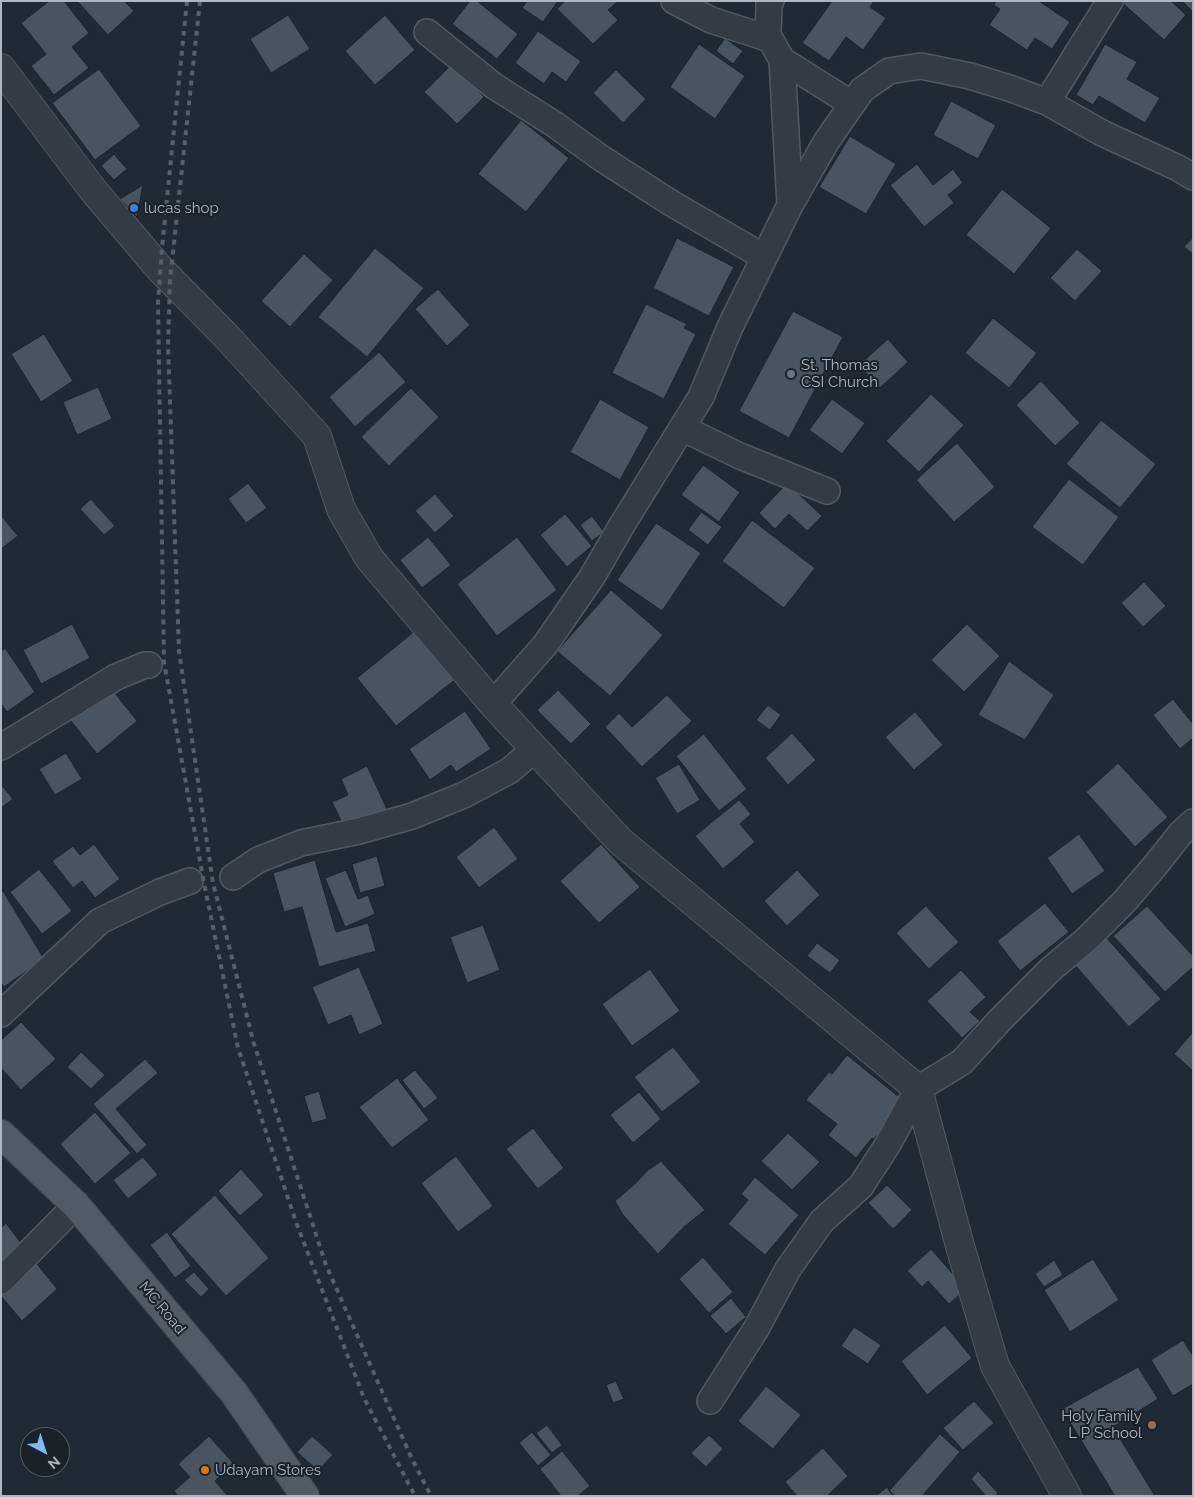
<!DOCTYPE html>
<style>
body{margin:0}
#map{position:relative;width:1194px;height:1497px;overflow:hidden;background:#202a34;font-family:Raleway,sans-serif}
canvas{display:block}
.frame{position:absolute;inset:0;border:2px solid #adb7c2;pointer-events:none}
.north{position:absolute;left:20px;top:1427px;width:50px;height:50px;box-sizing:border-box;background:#192129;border:1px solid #545d66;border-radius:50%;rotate:140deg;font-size:14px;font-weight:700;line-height:20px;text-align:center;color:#adb7c2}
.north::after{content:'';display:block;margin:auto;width:18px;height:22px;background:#84b6f0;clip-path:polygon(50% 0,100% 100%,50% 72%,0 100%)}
</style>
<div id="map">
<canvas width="1194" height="1497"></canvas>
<div class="frame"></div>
<div class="north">N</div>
</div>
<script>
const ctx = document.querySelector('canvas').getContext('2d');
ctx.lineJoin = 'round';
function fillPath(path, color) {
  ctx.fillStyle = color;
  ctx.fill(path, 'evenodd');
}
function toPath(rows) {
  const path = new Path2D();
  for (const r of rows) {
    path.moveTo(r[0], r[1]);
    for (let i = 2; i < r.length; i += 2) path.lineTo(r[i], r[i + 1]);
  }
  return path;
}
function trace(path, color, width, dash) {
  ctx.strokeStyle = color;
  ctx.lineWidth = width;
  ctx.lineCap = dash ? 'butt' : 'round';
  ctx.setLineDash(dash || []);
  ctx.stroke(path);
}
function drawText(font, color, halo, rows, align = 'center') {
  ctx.font = font + ' Raleway,sans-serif';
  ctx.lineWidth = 4;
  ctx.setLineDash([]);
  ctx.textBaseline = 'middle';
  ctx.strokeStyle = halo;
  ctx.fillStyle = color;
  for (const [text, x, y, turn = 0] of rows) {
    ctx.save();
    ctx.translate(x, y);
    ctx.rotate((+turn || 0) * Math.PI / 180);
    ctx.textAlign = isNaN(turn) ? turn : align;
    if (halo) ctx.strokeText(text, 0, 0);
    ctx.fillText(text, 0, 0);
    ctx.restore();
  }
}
const building = toPath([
 [49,1,64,1,89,33,72,47,89,68,54,95,31,66,46,54,21,23,49,1],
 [77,1,124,1,134,11,108,35,77,1],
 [470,1,477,1,518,34,497,59,452,24,470,1],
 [527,1,558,1,543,22,522,8,527,1],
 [565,1,618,1,608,10,618,20,593,44,557,9,565,1],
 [832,1,874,1,870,7,886,18,863,50,846,37,829,61,802,43,832,1],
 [996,1,1039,1,1070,22,1052,49,1035,38,1027,50,989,25,1000,9,994,5,996,1],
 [1120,1,1171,1,1186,15,1164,40,1120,1],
 [1182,1,1193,1,1193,12,1182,1],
 [288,15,310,49,271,73,250,39,288,15],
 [385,15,415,50,375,85,345,51,385,15],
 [538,31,581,61,566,82,552,72,544,84,515,63,538,31],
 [725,38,743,51,733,64,716,51,725,38],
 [699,44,745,76,715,119,670,87,699,44],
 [1105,44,1137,62,1127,79,1160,98,1145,123,1099,96,1093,105,1076,95,1105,44],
 [452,64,484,97,457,124,424,92,452,64],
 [99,69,141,126,95,160,52,103,99,69],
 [616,70,646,99,623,123,593,93,616,70],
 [951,101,996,125,978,159,933,135,951,101],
 [521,120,569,158,526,212,478,174,521,120],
 [850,136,896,164,866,214,819,187,850,136],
 [114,154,127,169,114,180,101,166,114,154],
 [917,164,933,185,953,169,963,183,948,195,954,203,924,227,890,185,917,164],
 [143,185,141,195,137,217,120,199,143,185],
 [1002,189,1051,228,1014,274,966,235,1002,189],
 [1193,237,1193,254,1184,247,1193,237],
 [677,238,734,267,709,316,653,288,677,238],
 [375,248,424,288,367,357,318,317,375,248],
 [1077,249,1102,271,1075,301,1050,278,1077,249],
 [304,254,333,280,290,327,261,301,304,254],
 [438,289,470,325,447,346,415,309,438,289],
 [646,304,687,324,684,328,696,334,664,399,612,373,646,304],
 [793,311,843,337,789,438,739,411,793,311],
 [993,318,1037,353,1009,388,965,353,993,318],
 [44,334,73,381,41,402,11,354,44,334],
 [888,339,908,362,880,388,859,365,888,339],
 [379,352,406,382,355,427,329,397,379,352],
 [1041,381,1080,423,1055,446,1016,405,1041,381],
 [98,387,112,419,77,435,63,402,98,387],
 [411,388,439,417,389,466,361,437,411,388],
 [931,394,964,425,919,472,886,441,931,394],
 [600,399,649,427,620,480,570,452,600,399],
 [832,399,865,423,842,454,809,430,832,399],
 [1101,420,1156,464,1120,508,1066,464,1101,420],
 [957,443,995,487,954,522,916,480,957,443],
 [703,465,740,492,719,522,681,495,703,465],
 [1069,479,1119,517,1083,565,1032,527,1069,479],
 [248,483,267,508,246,523,228,499,248,483],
 [787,483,822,516,807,531,789,514,775,529,759,513,787,483],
 [435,494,454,516,435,533,415,511,435,494],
 [91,499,115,526,104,535,80,509,91,499],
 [701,512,722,527,708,545,688,530,701,512],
 [565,514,592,546,567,567,540,535,565,514],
 [1,515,18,536,1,549,1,515],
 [592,516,604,532,592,541,580,525,592,516],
 [752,520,815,568,784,608,722,561,752,520],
 [656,523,701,553,662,611,617,580,656,523],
 [428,537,451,565,422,588,400,560,428,537],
 [517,537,557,590,497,636,457,584,517,537],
 [1144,582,1166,606,1143,627,1121,603,1144,582],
 [611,590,663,635,610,696,557,651,611,590],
 [72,624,90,658,41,684,23,650,72,624],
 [967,624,1000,656,964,692,931,660,967,624],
 [416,630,456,679,396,726,357,678,416,630],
 [5,648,35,692,7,712,1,704,1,651,5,648],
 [1009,661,1054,695,1025,740,978,715,1009,661],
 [107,683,137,721,97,754,67,716,107,683],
 [558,690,591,724,571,744,537,710,558,690],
 [667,695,692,721,642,767,605,727,619,713,632,727,667,695],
 [1173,699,1193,724,1193,738,1180,749,1153,715,1173,699],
 [768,705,781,715,770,730,756,720,768,705],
 [465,711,491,749,456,772,451,765,430,780,409,749,465,711],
 [915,712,943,745,914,770,885,737,915,712],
 [792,733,816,760,788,785,765,758,792,733],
 [704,734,747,789,719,811,676,756,704,734],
 [66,753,82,779,55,795,39,769,66,753],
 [1118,763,1168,817,1135,847,1086,792,1118,763],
 [679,764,700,800,677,814,655,778,679,764],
 [367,766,387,809,345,829,332,802,348,795,341,779,367,766],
 [1,784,13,799,1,808,1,784],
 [739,800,751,814,740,824,755,842,723,869,695,836,739,800],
 [494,827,518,859,479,888,456,857,494,827],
 [1079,834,1105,871,1072,894,1047,858,1079,834],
 [94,844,120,879,95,898,82,881,73,888,52,861,73,846,80,855,94,844],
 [601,844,640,887,599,923,560,881,601,844],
 [377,856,385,886,360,893,352,864,377,856],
 [315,860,336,932,368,923,376,951,319,967,302,907,284,912,273,873,315,860],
 [39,869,72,911,42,934,10,892,39,869],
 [346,870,358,899,368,895,375,914,345,927,325,878,346,870],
 [797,870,820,895,787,926,764,901,797,870],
 [3,891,44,959,4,987,1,983,1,892,3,891],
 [1045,903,1069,932,1020,971,997,941,1045,903],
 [926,906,959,942,929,969,896,933,926,906],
 [1147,906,1193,956,1193,967,1165,992,1113,936,1147,906],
 [483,925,500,970,467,983,450,937,483,925],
 [1104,935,1161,999,1129,1027,1073,963,1104,935],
 [817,943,840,960,830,973,807,956,817,943],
 [359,967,383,1024,359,1035,351,1015,328,1025,312,987,359,967],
 [650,969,680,1011,632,1046,602,1004,650,969],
 [961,970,986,997,970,1012,980,1021,962,1038,927,1001,961,970],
 [21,1022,56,1059,21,1090,1,1068,1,1040,21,1022],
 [1193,1032,1193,1071,1174,1054,1193,1032],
 [673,1047,701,1082,662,1112,634,1077,673,1047],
 [81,1052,105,1075,91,1089,67,1067,81,1052],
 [847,1055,904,1101,874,1139,872,1138,856,1158,828,1135,837,1124,806,1100,829,1072,832,1074,847,1055],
 [145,1059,158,1073,116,1109,147,1145,137,1154,93,1104,145,1059],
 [415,1070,438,1098,424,1109,402,1080,415,1070],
 [397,1078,429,1120,392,1148,359,1107,397,1078],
 [319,1091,327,1119,312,1123,304,1096,319,1091],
 [639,1092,661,1119,633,1143,610,1115,639,1092],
 [95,1112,131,1153,95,1184,60,1144,95,1112],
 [533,1128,564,1168,538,1189,506,1149,533,1128],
 [788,1133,820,1162,792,1190,761,1161,788,1133],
 [456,1156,493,1206,458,1232,421,1183,456,1156],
 [143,1157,158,1175,128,1199,113,1180,143,1157],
 [661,1161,705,1210,684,1227,658,1254,623,1215,615,1201,636,1183,647,1171,661,1161],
 [241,1169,264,1195,240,1216,218,1191,241,1169],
 [755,1177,799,1215,765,1255,728,1224,748,1200,741,1194,755,1177],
 [887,1185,912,1210,893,1229,868,1203,887,1185],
 [215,1195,269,1258,226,1296,171,1234,215,1195],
 [6,1223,24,1247,1,1267,1,1228,6,1223],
 [167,1232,191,1266,175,1278,150,1245,167,1232],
 [931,1249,966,1289,949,1304,928,1281,922,1287,907,1271,931,1249],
 [703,1257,733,1292,709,1313,679,1279,703,1257],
 [1093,1259,1119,1300,1070,1332,1044,1290,1093,1259],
 [34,1260,57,1289,22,1321,1,1296,1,1288,34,1260],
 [1054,1260,1063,1275,1044,1287,1035,1274,1054,1260],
 [194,1272,209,1289,201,1297,184,1280,194,1272],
 [731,1298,746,1317,726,1334,710,1316,731,1298],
 [945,1325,972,1358,927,1395,901,1361,945,1325],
 [854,1327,881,1345,868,1364,841,1346,854,1327],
 [1183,1340,1193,1356,1193,1384,1173,1396,1151,1360,1183,1340],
 [1138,1367,1158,1399,1113,1427,1155,1496,1115,1496,1062,1409,1138,1367],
 [616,1381,624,1399,613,1403,606,1385,616,1381],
 [766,1386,801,1415,773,1449,738,1421,766,1386],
 [974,1401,994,1423,963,1450,943,1428,974,1401],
 [547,1425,562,1445,552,1453,536,1433,547,1425],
 [532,1432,551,1455,538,1466,519,1443,532,1432],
 [940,1434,960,1452,922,1496,895,1496,889,1491,940,1434],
 [709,1435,723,1449,706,1467,691,1453,709,1435],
 [209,1436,234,1464,215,1481,228,1496,178,1496,174,1491,190,1477,178,1464,209,1436],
 [312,1436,333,1455,318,1471,297,1452,312,1436],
 [823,1448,848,1476,827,1496,797,1496,785,1482,823,1448],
 [562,1451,590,1486,578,1496,561,1496,540,1469,562,1451],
 [978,1471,998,1493,995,1496,986,1496,971,1479,978,1471],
 [887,1487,893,1496,876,1496,887,1487]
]);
const minor = toPath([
 [674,1,711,20,770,39],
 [771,1,769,5,768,35,782,60,852,104],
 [427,32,494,86,554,124,601,158,671,203,764,257],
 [782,60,790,205],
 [1047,102,1110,1],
 [682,428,740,456,827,491],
 [493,704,545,645,592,577,622,525,701,397,730,327,790,205,826,142,862,90,889,71,921,66,970,76,1009,88,1047,102,1102,133,1178,168,1193,177],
 [1,747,116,677,145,665,149,665],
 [233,877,258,860,301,843,359,831,412,816,464,795,509,771,535,749],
 [1,1014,100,921,160,892,190,881],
 [1,1281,76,1205],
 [710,1401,756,1329,788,1269,822,1221,861,1186,888,1144,918,1089,962,1062,1000,1020,1051,969,1087,939,1123,903,1154,867,1181,833,1193,822]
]);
const tertiary = toPath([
 [1,68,93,190,160,269,227,337,317,436,341,509,369,558,493,704,620,841,918,1089,960,1246,995,1366,1067,1496]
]);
const primary = toPath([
 [1,1134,76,1205,234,1393,305,1496]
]);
const rail = toPath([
 [187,1,162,248,158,303,164,662,204,883,238,1048,297,1225,364,1398,415,1496],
 [200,1,170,280,168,346,179,651,213,883,254,1044,326,1265,412,1459,431,1496]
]);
const markers = [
 [134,208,5,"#3f7fe0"],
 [791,374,5,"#6b7280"],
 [1152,1425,5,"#8d6e63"],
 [205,1470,5,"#e8710a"]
];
const poiNames = [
 ["lucas shop",144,208],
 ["St. Thomas",801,365],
 ["CSI Church",801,382],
 ["Holy Family",1142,1416,"right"],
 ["L P School",1142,1433,"right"],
 ["Udayam Stores",215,1470]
];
const streetNames = [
 ["MC Road",162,1308,50]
];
fillPath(building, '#485460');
trace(building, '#1b232b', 1);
trace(minor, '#515a63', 28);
trace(tertiary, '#515a63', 30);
trace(primary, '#3d454e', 30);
trace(minor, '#333c44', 25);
trace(tertiary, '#333c44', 28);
trace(primary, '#515b65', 28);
trace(rail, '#55606b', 4, [5, 5]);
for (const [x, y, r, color] of markers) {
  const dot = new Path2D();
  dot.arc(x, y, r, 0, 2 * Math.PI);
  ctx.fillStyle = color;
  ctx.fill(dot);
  trace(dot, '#192129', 2);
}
drawText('15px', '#adb7c2', '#192129', poiNames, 'left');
drawText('15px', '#adb7c2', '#192129', streetNames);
</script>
